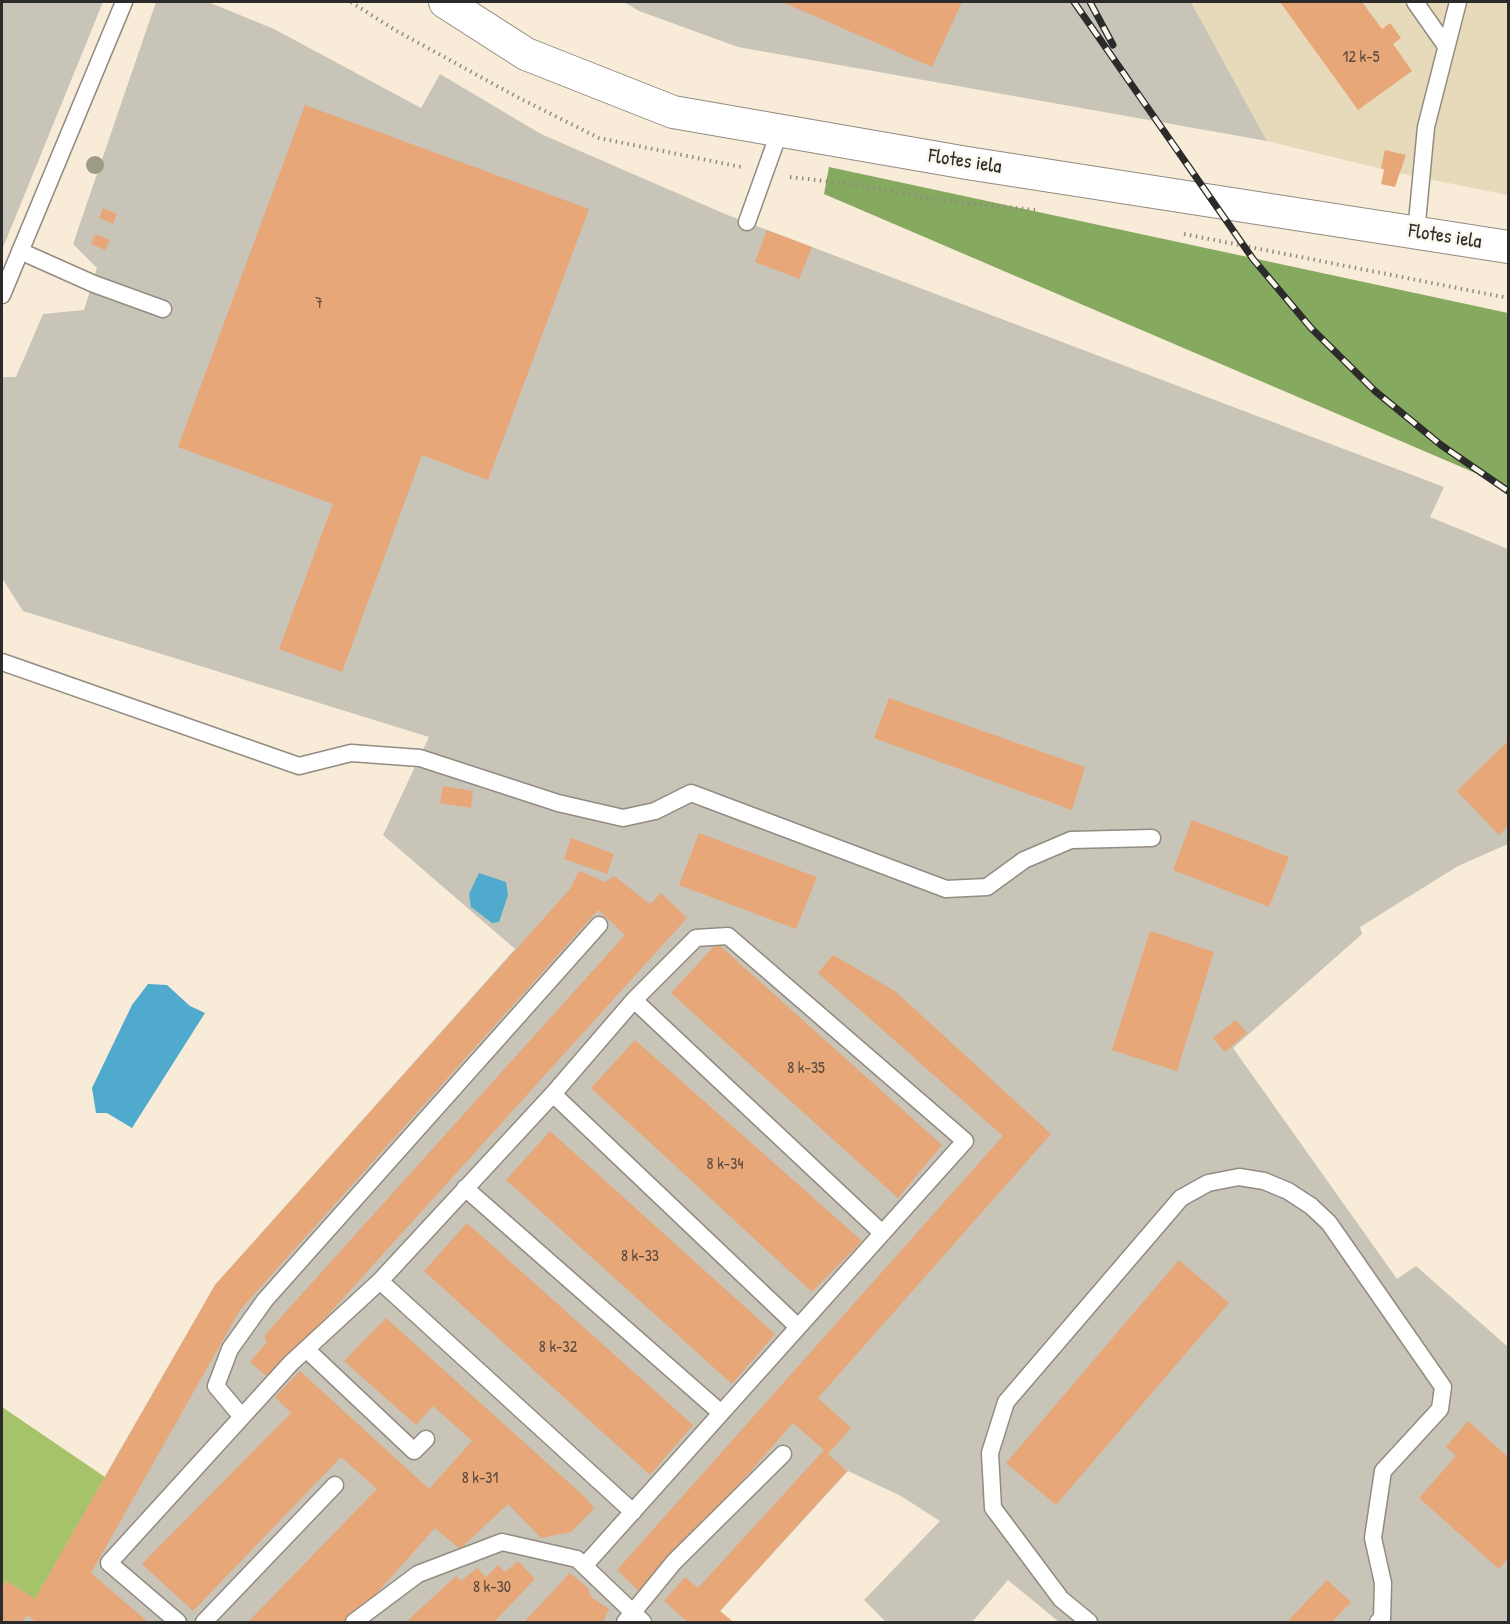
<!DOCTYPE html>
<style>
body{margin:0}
#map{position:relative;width:1510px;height:1624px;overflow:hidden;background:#f8ebd7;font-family:"Patrick Hand",sans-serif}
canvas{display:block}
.frame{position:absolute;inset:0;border:3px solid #2b2b2b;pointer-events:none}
</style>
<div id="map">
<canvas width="1510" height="1624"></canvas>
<div class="frame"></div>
</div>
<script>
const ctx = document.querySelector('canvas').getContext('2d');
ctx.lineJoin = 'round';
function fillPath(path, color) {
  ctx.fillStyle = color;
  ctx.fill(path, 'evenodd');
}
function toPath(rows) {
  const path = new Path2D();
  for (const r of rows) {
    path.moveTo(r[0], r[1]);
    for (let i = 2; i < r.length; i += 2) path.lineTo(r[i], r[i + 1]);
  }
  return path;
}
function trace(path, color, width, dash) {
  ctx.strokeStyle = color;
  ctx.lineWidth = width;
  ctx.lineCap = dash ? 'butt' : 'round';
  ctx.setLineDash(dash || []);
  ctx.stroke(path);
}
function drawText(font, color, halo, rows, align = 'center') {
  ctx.font = font + ' "Patrick Hand",sans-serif';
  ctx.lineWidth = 4.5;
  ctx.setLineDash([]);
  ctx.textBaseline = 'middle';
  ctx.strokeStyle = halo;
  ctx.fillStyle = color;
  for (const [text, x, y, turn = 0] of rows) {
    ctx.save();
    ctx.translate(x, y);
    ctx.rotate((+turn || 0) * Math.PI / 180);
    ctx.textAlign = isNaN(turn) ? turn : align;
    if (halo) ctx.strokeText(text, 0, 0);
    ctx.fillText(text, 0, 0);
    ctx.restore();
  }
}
const built = toPath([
 [1191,2,1508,2,1508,195,1398,173,1267,141]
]);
const industrial = toPath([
 [2,2,103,2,2,250],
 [156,2,208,2,274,29,421,108,440,74,541,134,725,214,1444,487,1430,517,1508,549,1508,844,1458,866,1360,927,1362,934,1233,1048,1397,1279,1416,1266,1508,1347,1508,1622,1059,1622,1008,1580,972,1622,886,1622,864,1600,940,1521,901,1496,848,1471,720,1611,733,1622,2,1622,2,1587,6,1581,35,1598,215,1285,515,949,383,835,429,737,23,611,2,578,2,377,16,377,43,314,84,310,97,268,73,244],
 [624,2,1191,2,1267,141,738,47,639,11]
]);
const green = toPath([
 [2,1407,105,1477,35,1599,6,1581,2,1587]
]);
const forest = toPath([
 [829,167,1508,313,1508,487,824,194]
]);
const water = toPath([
 [479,873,506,882,508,895,499,922,492,923,471,907,469,894],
 [148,984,167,985,190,1006,205,1013,132,1128,107,1113,96,1113,92,1088,132,1005]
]);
const building = toPath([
 [782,2,962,2,932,67],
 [1280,2,1362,2,1382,29,1390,23,1401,38,1393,44,1412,71,1358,110],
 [305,105,589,209,488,480,422,455,342,672,279,649,333,504,178,447],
 [1385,150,1406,155,1395,187,1381,184,1384,170,1381,168],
 [103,208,117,214,113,224,99,218],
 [767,230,812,247,799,279,755,262],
 [95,234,110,240,105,250,91,244],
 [889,698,1085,767,1072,810,874,738],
 [1508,741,1508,826,1499,835,1457,791],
 [443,786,473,791,471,808,440,803],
 [1192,820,1289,857,1269,907,1173,870],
 [699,833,817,877,796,929,679,885],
 [571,838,614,854,607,874,564,859],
 [579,871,605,882,614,876,650,904,661,893,687,918,270,1379,250,1362,267,1342,264,1336,625,935,598,910,240,1310,91,1573,148,1622,36,1622,27,1615,22,1622,2,1622,2,1587,6,1581,35,1599,215,1285,570,889],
 [1150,931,1214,952,1177,1071,1112,1050],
 [717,943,942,1145,898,1198,671,993],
 [833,955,895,991,1051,1134,818,1398,851,1428,828,1454,847,1471,720,1611,733,1622,688,1622,664,1601,685,1577,698,1588,824,1450,793,1423,642,1594,617,1570,1003,1136,818,973],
 [1236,1020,1247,1033,1225,1052,1213,1038],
 [635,1040,862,1241,812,1292,591,1088],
 [550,1131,775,1334,732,1384,506,1180],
 [467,1223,693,1425,650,1475,424,1271],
 [1179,1260,1229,1303,1056,1505,1006,1463],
 [386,1318,586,1498,594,1509,571,1532,541,1538,508,1504,460,1549,435,1528,351,1622,248,1622,377,1489,341,1457,193,1611,142,1564,291,1413,275,1397,300,1371,429,1489,472,1441,433,1406,416,1425,344,1361],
 [1468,1421,1508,1457,1508,1558,1499,1569,1419,1498,1456,1456,1446,1447],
 [518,1561,535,1579,494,1622,406,1622,456,1576,461,1581,477,1568,486,1577,498,1565,505,1572],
 [570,1573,588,1588,591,1597,609,1609,603,1622,524,1622],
 [1327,1580,1351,1602,1332,1622,1287,1622]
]);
const path = toPath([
 [351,2,395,30,519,98,599,138,741,167],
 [790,177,859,185,939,200,1035,210],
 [1184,234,1508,298]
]);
const lane = toPath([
 [1415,2,1446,46],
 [747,222,780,130],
 [1416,233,1426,127,1458,2],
 [20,251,94,284,163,309],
 [2,295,124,2],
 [2,662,299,766,351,753,420,758,558,803,623,818,655,811,691,793,946,889,987,887,1024,860,1071,840,1152,838],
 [634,1000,881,1232],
 [553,1094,798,1327],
 [465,1188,721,1413],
 [380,1281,633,1512],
 [307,1350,414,1451,426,1439],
 [242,1417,216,1386,230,1349,265,1300,599,925],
 [178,1622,109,1563,291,1363,380,1281,553,1094,634,1000,696,938,728,936,965,1141,585,1565],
 [204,1622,335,1485],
 [354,1622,418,1574,502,1542,577,1559,643,1622],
 [625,1622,674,1562,783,1454],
 [1089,1622,1061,1599,993,1508,990,1453,1006,1402,1181,1198,1208,1183,1239,1177,1264,1181,1288,1191,1311,1206,1329,1223,1443,1387,1440,1409,1383,1471,1373,1538,1383,1583,1382,1619,1378,1622]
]);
const street = toPath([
 [445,2,526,54,673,112,967,163,1508,247]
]);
const rail = toPath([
 [1074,2,1253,259,1311,328,1375,391,1441,445,1508,491],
 [1090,2,1113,45]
]);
const trees = [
 [95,165]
];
const numberNames = [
 ["12 k-5",1361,58],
 ["7",319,304],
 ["8 k-35",806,1069],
 ["8 k-34",725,1165],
 ["8 k-33",640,1257],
 ["8 k-32",558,1348],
 ["8 k-31",480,1479],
 ["8 k-30",492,1588]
];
const streetNames = [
 ["Flotes iela",965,162,9],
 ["Flotes iela",1445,237,9]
];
fillPath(built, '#e7daba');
fillPath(industrial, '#c8c4b8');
fillPath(green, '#a7c36a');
fillPath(forest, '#85a95e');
fillPath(water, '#4faacd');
fillPath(building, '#e8a778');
trace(lane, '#928b81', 19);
trace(street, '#928b81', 34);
trace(path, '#928b81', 4, [1.5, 4.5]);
trace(lane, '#fff', 16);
trace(street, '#fff', 32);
trace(rail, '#2b2b2b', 7);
trace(rail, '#fbf7ec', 4.5, [14]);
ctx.fillStyle = '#9c9b83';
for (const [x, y] of trees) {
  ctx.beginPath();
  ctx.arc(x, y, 9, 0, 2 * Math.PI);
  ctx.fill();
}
drawText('16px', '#5a4a3e', null, numberNames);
drawText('20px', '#2b2b2b', '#fbf7ec', streetNames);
</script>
